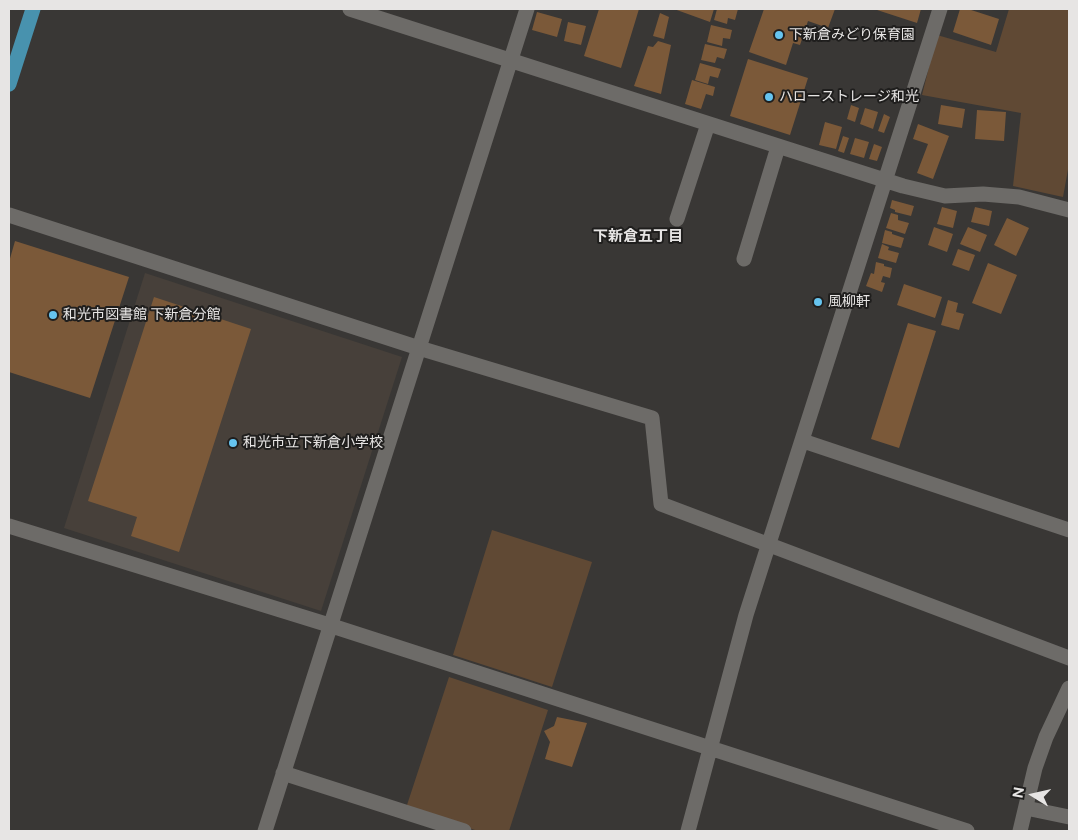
<!DOCTYPE html>
<meta charset="utf-8">
<style>
body{margin:0}
#map{position:relative;width:1078px;height:840px;overflow:hidden;background:#393735;font-family:"Public Sans",sans-serif}
canvas{display:block}
.frame{position:absolute;inset:0;border:10px solid #e7e5e4;pointer-events:none}
.north{position:absolute;left:1008px;top:770px;width:50px;height:50px;-webkit-text-stroke:4px #1f1e1d;paint-order:stroke;rotate:280deg;font-size:14px;font-weight:700;line-height:20px;text-align:center;color:#e7e5e4}
.north::after{content:'';display:block;margin:auto;width:18px;height:22px;background:#e7e5e4;clip-path:polygon(50% 0,100% 100%,50% 72%,0 100%)}
</style>
<div id="map">
<canvas width="1078" height="840"></canvas>
<div class="frame"></div>
<div class="north">N</div>
</div>
<script>
const ctx = document.querySelector('canvas').getContext('2d');
ctx.lineJoin = 'round';
function fillPath(path, color) {
  ctx.fillStyle = color;
  ctx.fill(path, 'evenodd');
}
function toPath(rows) {
  const path = new Path2D();
  for (const r of rows) {
    path.moveTo(r[0], r[1]);
    for (let i = 2; i < r.length; i += 2) path.lineTo(r[i], r[i + 1]);
  }
  return path;
}
function trace(path, color, width, dash) {
  ctx.strokeStyle = color;
  ctx.lineWidth = width;
  ctx.lineCap = dash ? 'butt' : 'round';
  ctx.setLineDash(dash || []);
  ctx.stroke(path);
}
function drawText(font, color, halo, rows, align = 'center') {
  ctx.font = font + ' "Public Sans","Noto Sans JP",sans-serif';
  ctx.lineWidth = 4;
  ctx.setLineDash([]);
  ctx.textBaseline = 'middle';
  ctx.strokeStyle = halo;
  ctx.fillStyle = color;
  for (const [text, x, y, turn = 0] of rows) {
    ctx.save();
    ctx.translate(x, y);
    ctx.rotate((+turn || 0) * Math.PI / 180);
    ctx.textAlign = isNaN(turn) ? turn : align;
    if (halo) ctx.strokeText(text, 0, 0);
    ctx.fillText(text, 0, 0);
    ctx.restore();
  }
}
const built = toPath([
 [145,273,402,357,321,611,64,528]
]);
const green = toPath([
 [1009,9,1069,9,1069,164,1063,197,1013,186,1021,113,922,95,937,35,996,52],
 [492,530,592,562,552,687,453,655],
 [449,677,548,710,509,831,478,831,406,808]
]);
const building = toPath([
 [599,9,639,9,621,68,584,56],
 [674,9,714,9,710,22],
 [717,9,738,9,735,20,728,18,727,24,714,20],
 [764,9,835,9,828,28,808,21,800,45,793,43,786,65,749,52],
 [874,9,921,9,917,23],
 [960,9,968,9,999,19,991,45,953,32],
 [537,12,562,19,557,37,532,30],
 [660,13,669,17,664,39,653,36],
 [568,22,586,26,581,45,564,41],
 [711,25,732,30,730,39,723,38,722,46,707,42],
 [658,41,671,45,661,94,634,86,648,46,653,47],
 [705,44,727,49,724,59,717,57,715,63,701,60],
 [748,59,808,78,790,135,730,116],
 [700,63,721,69,718,78,710,76,708,84,695,80],
 [692,80,715,87,713,96,706,94,701,109,685,104],
 [851,105,859,108,855,122,847,119],
 [941,105,965,109,962,128,938,124],
 [865,108,878,112,873,129,860,124],
 [977,110,1006,112,1004,141,975,139],
 [884,114,890,117,884,133,878,131],
 [825,122,842,127,836,149,819,145],
 [918,124,949,136,933,179,917,173,928,144,913,139],
 [843,136,849,138,844,153,838,151],
 [855,138,869,142,864,158,850,154],
 [874,144,882,147,877,161,869,159],
 [892,200,914,206,911,216,895,212,895,210,890,208],
 [942,207,957,211,953,228,937,224],
 [975,207,992,211,989,226,971,222],
 [891,213,898,215,898,220,909,223,905,234,886,228],
 [1007,218,1029,228,1016,256,994,245],
 [934,227,953,234,947,252,928,245],
 [968,227,987,235,980,252,960,244],
 [885,230,892,232,892,234,904,238,901,248,882,243],
 [15,241,129,277,90,398,9,372,9,262],
 [882,244,889,247,888,250,899,253,896,263,878,258],
 [958,249,975,255,969,271,952,265],
 [876,262,884,264,884,266,892,268,890,278,883,276,881,282,885,283,882,292,866,286,871,273,874,274],
 [988,263,1017,275,1001,314,972,303],
 [904,284,942,297,935,318,897,305],
 [154,297,251,329,179,552,131,536,137,517,88,501],
 [948,300,958,303,956,312,964,314,959,330,941,325],
 [908,323,936,331,899,448,871,439],
 [557,717,587,723,572,767,545,759,550,742,544,731,554,726]
]);
const minor = toPath([
 [350,9,903,186,945,196,983,194,1019,197,1069,210],
 [9,215,419,348,652,418,661,504,1069,658],
 [677,219,708,124],
 [744,259,778,147],
 [803,441,1069,530],
 [9,526,329,625,967,831],
 [283,773,464,831],
 [1026,808,1069,817],
 [265,831,527,9],
 [688,831,746,615,940,9],
 [1020,831,1035,768,1046,737,1069,688]
]);
const major = toPath([
 [9,84,33,9]
]);
const markers = [
 [779,35,5,"#66c4ef"],
 [769,97,5,"#66c4ef"],
 [818,302,5,"#66c4ef"],
 [53,315,5,"#66c4ef"],
 [233,443,5,"#66c4ef"]
];
const poiNames = [
 ["下新倉みどり保育園",789,35],
 ["ハローストレージ和光",779,97],
 ["風柳軒",828,302],
 ["和光市図書館 下新倉分館",63,315],
 ["和光市立下新倉小学校",243,443]
];
const neighbourhoodNames = [
 ["下新倉五丁目",638,236]
];
fillPath(built, '#47403a');
fillPath(green, '#604934');
fillPath(building, '#7b5939');
trace(minor, '#6d6b68', 15);
trace(major, '#4892ae', 15);
for (const [x, y, r, color] of markers) {
  const dot = new Path2D();
  dot.arc(x, y, r, 0, 2 * Math.PI);
  ctx.fillStyle = color;
  ctx.fill(dot);
  trace(dot, '#1f1e1d', 2);
}
drawText('14px', '#e7e5e4', '#1f1e1d', poiNames, 'left');
drawText('bold 15px', '#e7e5e4', '#1f1e1d', neighbourhoodNames);
</script>
